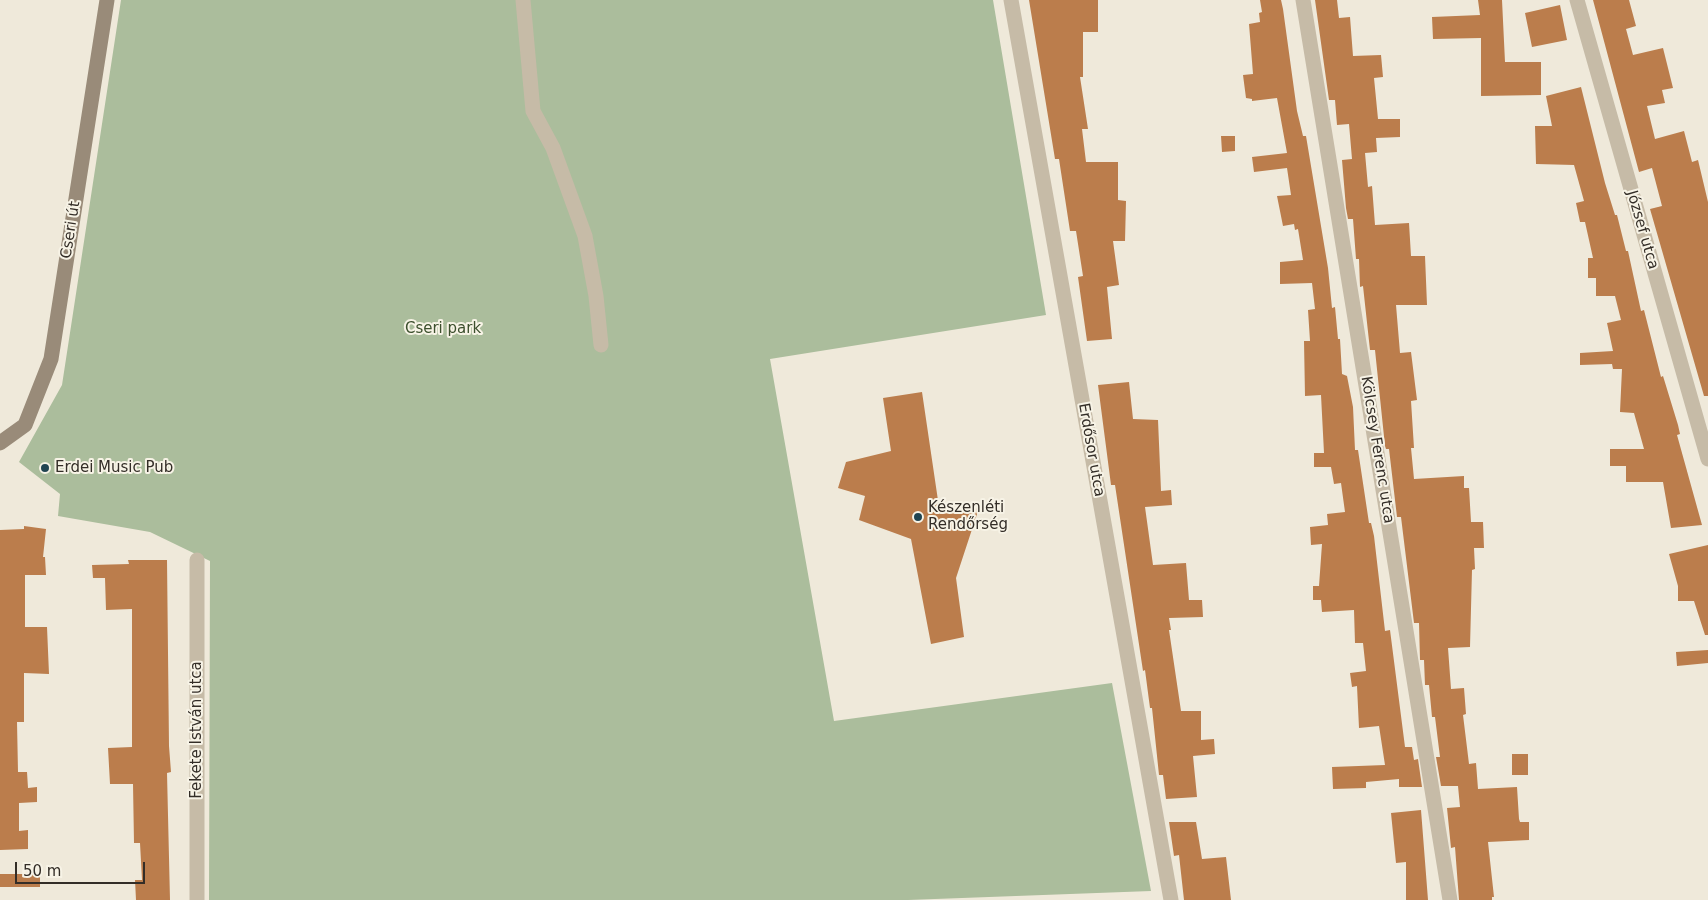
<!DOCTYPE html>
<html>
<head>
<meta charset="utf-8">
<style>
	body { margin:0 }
	#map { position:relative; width:1708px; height:900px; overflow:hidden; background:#efe9da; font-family:"DejaVu Sans",sans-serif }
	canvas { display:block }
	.scale { position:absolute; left:15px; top:862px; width:130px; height:22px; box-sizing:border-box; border:2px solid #332d27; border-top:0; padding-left:6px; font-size:15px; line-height:18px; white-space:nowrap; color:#332d27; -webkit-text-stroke:4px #f7f3e6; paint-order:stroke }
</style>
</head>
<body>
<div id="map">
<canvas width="1708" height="900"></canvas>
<div class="scale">50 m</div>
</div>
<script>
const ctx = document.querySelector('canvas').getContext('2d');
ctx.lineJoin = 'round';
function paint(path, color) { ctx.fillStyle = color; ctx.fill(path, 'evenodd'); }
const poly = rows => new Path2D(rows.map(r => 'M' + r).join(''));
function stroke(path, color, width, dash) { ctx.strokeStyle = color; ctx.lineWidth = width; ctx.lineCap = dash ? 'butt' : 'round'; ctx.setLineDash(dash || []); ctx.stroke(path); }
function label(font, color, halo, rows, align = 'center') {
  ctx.font = font + ' "DejaVu Sans",sans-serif'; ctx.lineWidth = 4; ctx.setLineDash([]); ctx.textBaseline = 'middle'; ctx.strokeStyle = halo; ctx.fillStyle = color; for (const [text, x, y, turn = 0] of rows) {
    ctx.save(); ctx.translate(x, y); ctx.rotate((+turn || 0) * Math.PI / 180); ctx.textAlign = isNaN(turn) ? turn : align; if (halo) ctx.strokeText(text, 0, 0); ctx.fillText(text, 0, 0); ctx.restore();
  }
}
paint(poly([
	[121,0,993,0,1046,315,770,359,834,721,1112,683,1151,891,908,900,209,900,210,561,150,532,58,516,60,494,19,462,62,385]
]), '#abbd9c');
paint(poly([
	[1029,0,1098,0,1098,32,1083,32,1083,77,1080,77,1088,129,1082,129,1086,162,1118,162,1118,200,1126,201,1125,241,1113,241,1119,285,1107,287,1112,339,1087,341,1078,277,1083,276,1076,231,1070,231,1059,159,1055,159],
	[1260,0,1281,0,1283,9,1297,111,1303,136,1306,136,1328,268,1332,308,1335,307,1338,339,1340,339,1342,374,1347,376,1353,407,1355,450,1358,450,1369,523,1371,523,1374,536,1385,631,1390,630,1405,747,1412,747,1414,760,1418,759,1422,787,1399,787,1399,779,1366,782,1366,788,1333,789,1332,767,1385,765,1379,726,1359,728,1357,686,1352,687,1350,673,1366,671,1363,643,1355,643,1354,610,1322,612,1321,600,1313,600,1313,586,1319,586,1322,544,1311,545,1310,527,1328,525,1327,514,1345,512,1341,483,1334,484,1331,467,1314,467,1314,453,1324,453,1321,395,1305,396,1304,341,1310,341,1308,310,1315,309,1312,283,1280,284,1280,262,1303,260,1298,229,1295,230,1294,224,1283,226,1277,196,1291,195,1287,168,1254,172,1252,157,1287,153,1277,98,1252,101,1252,99,1246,98,1243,75,1253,74,1249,24,1260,22,1259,13,1262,12],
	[1315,0,1337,0,1339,18,1350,17,1353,56,1381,55,1383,77,1374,78,1378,119,1400,119,1400,137,1376,138,1377,152,1365,153,1368,187,1372,186,1375,225,1409,223,1411,256,1425,256,1427,305,1396,305,1400,353,1411,352,1417,400,1411,401,1414,448,1411,448,1414,479,1464,476,1464,488,1469,488,1471,522,1483,522,1484,548,1474,548,1475,569,1472,570,1470,647,1448,648,1451,689,1464,688,1466,714,1463,715,1469,764,1476,763,1478,789,1517,787,1519,819,1520,822,1529,822,1529,840,1488,842,1494,897,1492,897,1492,900,1459,900,1455,847,1451,848,1447,808,1460,807,1458,786,1441,786,1436,757,1440,757,1435,717,1432,717,1429,685,1425,685,1424,660,1420,660,1419,623,1414,623,1401,517,1397,517,1389,449,1386,449,1385,446,1375,350,1370,350,1363,286,1360,287,1359,259,1356,259,1353,219,1348,219,1346,208,1342,160,1352,159,1349,124,1337,125,1335,100,1329,100],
	[1478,0,1502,0,1505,62,1541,62,1541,95,1481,96,1481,38,1433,39,1432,17,1480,15],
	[1593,0,1629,0,1636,26,1626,29,1633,55,1663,48,1673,88,1662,90,1665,103,1647,106,1655,139,1684,131,1692,162,1698,160,1708,202,1708,396,1704,396,1650,209,1662,206,1652,168,1639,172],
	[1560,5,1567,40,1532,47,1525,13],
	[1581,87,1605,183,1615,215,1617,215,1626,251,1628,251,1641,311,1644,310,1661,377,1663,376,1678,425,1680,434,1677,435,1702,525,1671,528,1663,482,1626,482,1626,466,1610,466,1610,449,1644,449,1634,413,1620,412,1622,369,1613,369,1612,364,1580,365,1580,353,1613,351,1607,323,1621,320,1615,296,1596,296,1596,278,1588,278,1588,258,1593,258,1585,222,1580,222,1576,203,1584,201,1574,165,1536,164,1535,126,1552,126,1546,96],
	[1221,136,1235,136,1235,151,1222,152],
	[1129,382,1133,419,1158,420,1161,491,1171,490,1172,505,1145,507,1153,565,1186,563,1189,600,1202,600,1203,617,1169,618,1171,630,1169,630,1181,711,1201,711,1201,740,1214,739,1215,754,1193,756,1197,797,1166,799,1163,775,1159,775,1152,708,1150,708,1145,670,1143,671,1115,485,1111,485,1098,385],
	[922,392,940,514,979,508,956,578,964,637,931,644,911,539,859,520,865,496,838,488,846,462,891,451,883,398],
	[24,526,46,529,43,557,45,557,46,575,25,575,25,627,47,627,49,674,24,673,24,722,17,722,18,772,27,772,28,788,37,787,37,802,19,803,19,831,28,830,28,849,0,850,0,530,24,529],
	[1708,545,1708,635,1705,635,1694,601,1678,601,1678,586,1669,554],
	[128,560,167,560,169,746,171,772,167,773,170,900,136,900,135,880,142,880,140,843,134,843,133,784,110,784,108,748,132,747,132,609,106,610,105,578,93,578,92,565,129,564],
	[1708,650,1708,663,1677,666,1676,652],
	[1512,754,1528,754,1528,775,1512,775],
	[1421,810,1428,900,1406,900,1406,862,1396,863,1391,813],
	[1169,822,1196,822,1202,859,1226,857,1231,900,1184,900,1179,855,1174,856],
	[0,874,40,874,40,887,0,887]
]), '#bb7d4c');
stroke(poly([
	[523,0,533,111,553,148,585,236,596,296,601,345],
	[1011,0,1171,900],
	[1303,0,1450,900],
	[1577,0,1708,459],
	[197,560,197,900]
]), '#c6bba7', 15);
stroke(poly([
	[0,443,25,425,51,359,107,0]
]), '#998b79', 15);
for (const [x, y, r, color] of [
	[45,468,5,"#204451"],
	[918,517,5,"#204451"]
]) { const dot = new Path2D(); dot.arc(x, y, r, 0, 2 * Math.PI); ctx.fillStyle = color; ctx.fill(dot); stroke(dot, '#f7f3e6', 2); }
label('15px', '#332d27', '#f7f3e6', [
	["Cseri út",71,230,-81],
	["József utca",1642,230,74],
	["Erdősor utca",1091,450,80],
	["Kölcsey Ferenc utca",1377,450,81],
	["Fekete István utca",197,730,-90]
]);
label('15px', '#3c4f2d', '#f7f3e6', [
	["Cseri park",443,329]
]);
label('15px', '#332d27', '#f7f3e6', [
	["Erdei Music Pub",55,468],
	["Készenléti",928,508],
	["Rendőrség",928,525]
], 'left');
</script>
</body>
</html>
